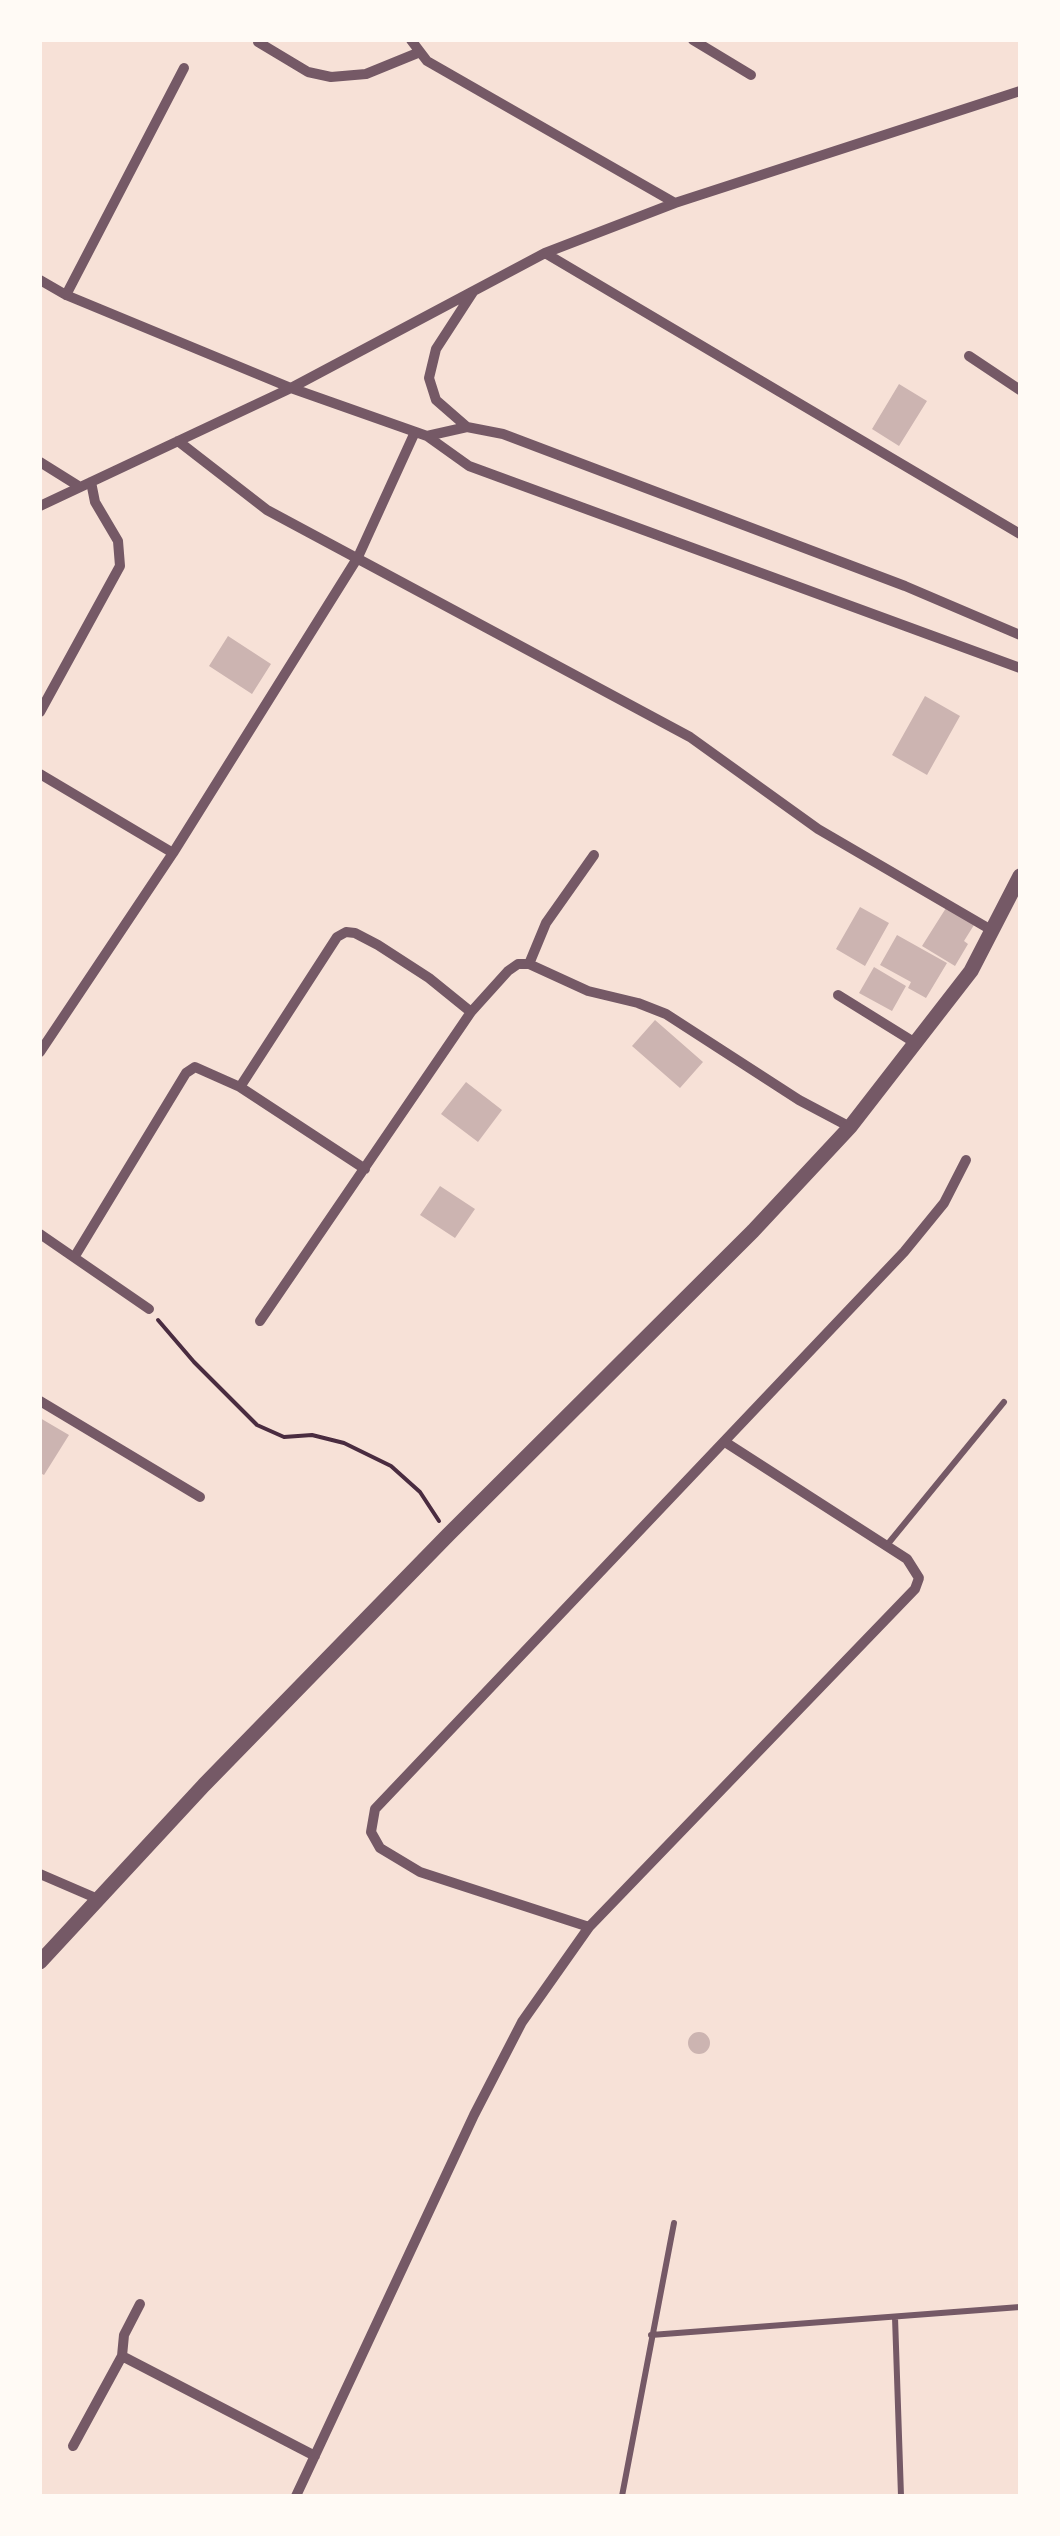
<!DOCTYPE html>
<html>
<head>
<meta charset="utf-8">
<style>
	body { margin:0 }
	#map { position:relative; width:1060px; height:2536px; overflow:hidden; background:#f7e1d7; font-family:Rubik,sans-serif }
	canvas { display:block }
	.frame { position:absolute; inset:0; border:42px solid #fffaf5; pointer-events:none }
</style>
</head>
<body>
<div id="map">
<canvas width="1060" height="2536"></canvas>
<div class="frame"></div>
</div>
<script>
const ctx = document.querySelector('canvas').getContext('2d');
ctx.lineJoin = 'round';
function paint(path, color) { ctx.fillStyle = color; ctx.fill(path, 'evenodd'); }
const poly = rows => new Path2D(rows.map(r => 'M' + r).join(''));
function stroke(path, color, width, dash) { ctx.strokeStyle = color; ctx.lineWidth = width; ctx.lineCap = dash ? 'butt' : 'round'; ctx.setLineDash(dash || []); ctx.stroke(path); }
paint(poly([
	[899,384,927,401,899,446,872,429],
	[228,636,271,664,252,694,209,666],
	[925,696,960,716,927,775,892,755],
	[860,907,889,923,865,966,836,949],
	[946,908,974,925,964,941,968,944,955,966,922,946],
	[897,935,947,963,926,998,908,988,911,982,880,965],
	[874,967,906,986,892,1011,859,993],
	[655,1020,703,1062,680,1088,632,1046],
	[466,1082,502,1110,478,1142,441,1114],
	[440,1186,475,1209,455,1238,420,1215],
	[40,1418,69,1435,44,1475,40,1473],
	'688 2043a11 11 0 1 1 22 0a11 11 0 1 1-22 0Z'
]), '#ccb4b1');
stroke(poly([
	[158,1320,194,1362,257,1425,284,1437,312,1435,344,1443,391,1466,420,1492,439,1521]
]), '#4a2c40', 4);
stroke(poly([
	[887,1545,1004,1402],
	[895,2317,901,2496],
	[651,2335,1020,2307],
	[622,2496,674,2223]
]), '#755966', 6);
stroke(poly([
	[411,40,427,61,675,203],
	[693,40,751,75],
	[258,42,308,72,331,77,366,74,420,52],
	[545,253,1020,534],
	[40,280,66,295,291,388,427,436,469,466,1020,668],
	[66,295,184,68],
	[969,356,1020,390],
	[467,427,436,400,429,378,436,349,473,292],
	[427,436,467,427,503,434,905,586,1020,635],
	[178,441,267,510,690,737,818,829,993,931],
	[40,462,80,487],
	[40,506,291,388,545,253,675,203,1020,91],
	[40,712,120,566,118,541,95,502,91,482],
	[40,774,173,853],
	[529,964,546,923,594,855],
	[838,995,917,1044],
	[40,1052,173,853,358,557,415,432],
	[240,1087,337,937,346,932,355,933,378,945,429,978,471,1012],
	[40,1234,149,1309],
	[75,1256,186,1073,195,1067,240,1087,365,1169],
	[260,1321,471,1012,508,971,518,964,529,964,588,991,638,1003,666,1014,799,1100,850,1127],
	[40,1401,200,1497],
	[40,1874,98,1899],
	[589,1927,420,1872,380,1848,371,1832,375,1809,904,1252,944,1203,966,1160],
	[122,2356,315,2456],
	[73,2446,122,2356,124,2335,140,2304],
	[296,2496,474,2115,522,2022,589,1927,915,1589,919,1578,907,1559,725,1442]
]), '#755966', 10);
stroke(poly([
	[40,1962,204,1785,448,1535,753,1231,850,1127,971,971,1020,876]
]), '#755966', 15);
</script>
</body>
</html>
